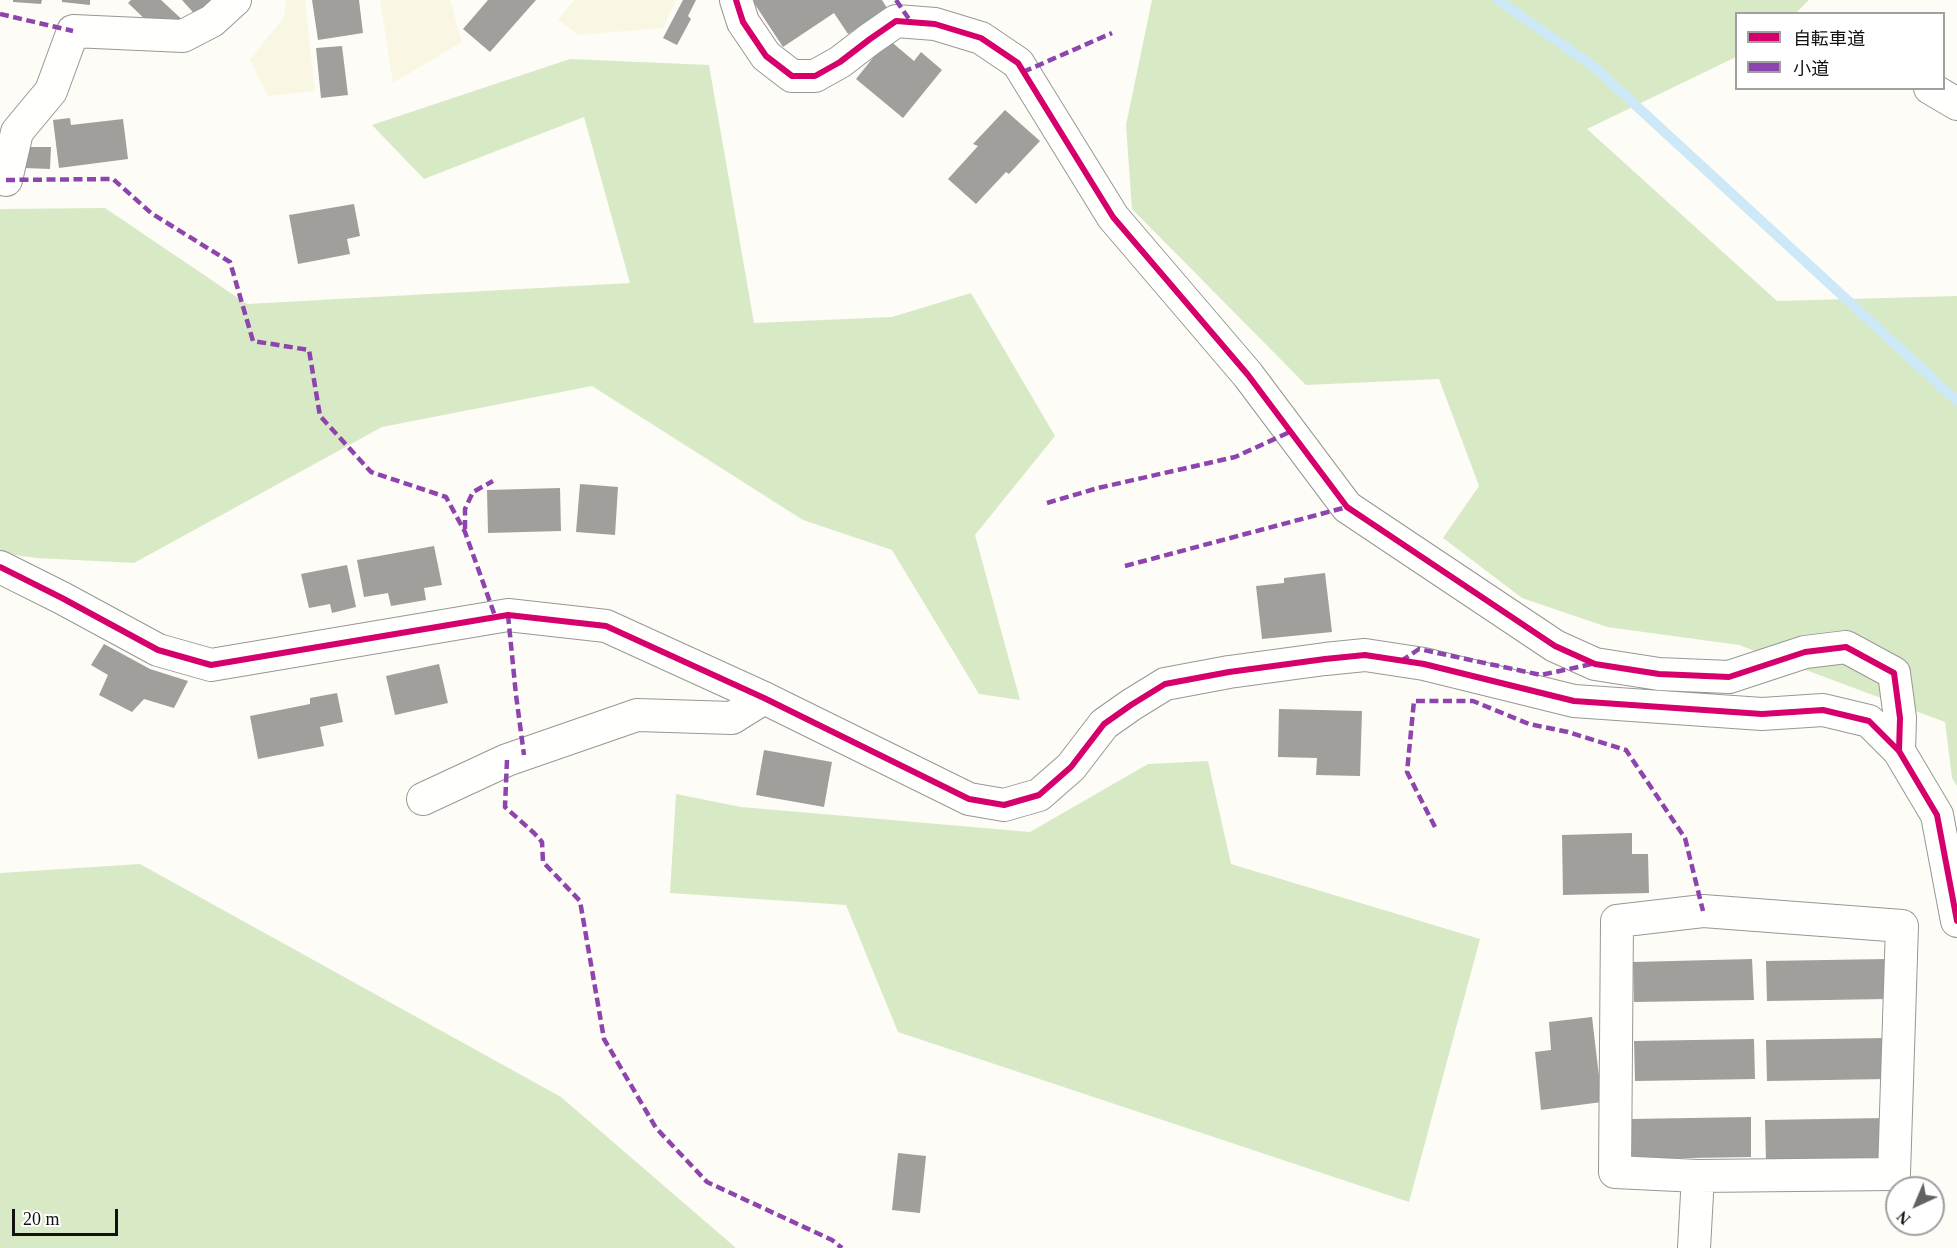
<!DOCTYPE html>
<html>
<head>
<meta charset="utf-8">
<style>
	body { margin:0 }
	#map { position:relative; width:1957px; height:1248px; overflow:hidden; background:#fdfcf7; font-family:"Times New Roman","Noto Sans JP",serif }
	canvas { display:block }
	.legend { position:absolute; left:1735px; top:12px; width:210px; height:78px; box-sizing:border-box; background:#fff; border:2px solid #a0a0a0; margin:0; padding:8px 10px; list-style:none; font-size:18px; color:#111 }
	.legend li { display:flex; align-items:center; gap:12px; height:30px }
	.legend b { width:30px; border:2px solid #a0a0a0 }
	.north { position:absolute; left:1885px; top:1176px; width:60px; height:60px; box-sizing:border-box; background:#fff; border:2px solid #a0a0a0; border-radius:50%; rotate:224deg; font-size:16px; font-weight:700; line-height:24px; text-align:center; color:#111 }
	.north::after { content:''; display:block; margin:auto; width:21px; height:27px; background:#646362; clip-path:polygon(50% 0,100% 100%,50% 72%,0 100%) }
	.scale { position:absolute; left:12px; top:1209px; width:106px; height:27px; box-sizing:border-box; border:3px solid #111; border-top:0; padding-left:8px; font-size:18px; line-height:21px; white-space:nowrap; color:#111; -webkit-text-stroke:4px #fff; paint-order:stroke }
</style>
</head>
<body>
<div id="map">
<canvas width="1957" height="1248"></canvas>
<ul class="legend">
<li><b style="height:8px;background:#d6006c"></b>自転車道</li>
<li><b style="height:8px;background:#8e44ad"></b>小道</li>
</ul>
<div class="north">N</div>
<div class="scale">20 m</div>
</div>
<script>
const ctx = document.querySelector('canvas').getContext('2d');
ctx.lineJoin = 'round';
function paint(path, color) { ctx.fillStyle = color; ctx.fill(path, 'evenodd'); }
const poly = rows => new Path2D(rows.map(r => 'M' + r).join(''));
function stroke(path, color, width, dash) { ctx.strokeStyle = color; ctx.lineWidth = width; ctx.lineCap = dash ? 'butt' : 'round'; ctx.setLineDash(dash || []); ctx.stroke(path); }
paint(poly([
	[286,0,305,0,315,91,268,96,250,60,284,17],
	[380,0,450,0,462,42,393,83],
	[574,0,676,0,663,28,579,35,558,20]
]), '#f9f7e4');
paint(poly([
	[1152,0,1809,0,1796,13,1736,14,1736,57,1587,129,1777,301,1957,296,1957,786,1952,778,1945,722,1739,645,1607,627,1522,598,1443,538,1479,486,1439,379,1306,385,1132,209,1126,125],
	[570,59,709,65,754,323,892,317,971,293,1055,436,975,535,1020,700,979,694,892,550,803,520,592,386,382,427,134,563,37,558,0,553,0,209,105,208,247,304,630,283,584,117,424,179,372,125],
	[1208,761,1231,864,1480,939,1409,1202,898,1032,846,905,670,893,676,794,741,807,1030,832,1148,764],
	[140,864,561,1097,736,1248,0,1248,0,873]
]), '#d8eac5');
stroke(poly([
	[1498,0,1593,66,1957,401]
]), '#cde8f7', 10);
paint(poly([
	[13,0,42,0,41,4,13,2],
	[62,0,90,0,90,5,62,2],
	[131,0,161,0,187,24,170,43,128,3],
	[182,0,222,0,200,20],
	[312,0,359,0,363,33,318,40],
	[488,0,536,0,490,52,463,29],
	[683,0,696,0,688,16,691,19,677,45,663,38],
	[752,0,882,0,887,8,848,34,834,13,783,47],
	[888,39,914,61,921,52,942,70,903,118,856,79],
	[342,46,348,95,321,98,316,48],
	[1005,110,1040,141,1009,174,1006,172,976,204,948,179,978,146,973,144],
	[70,118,71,125,123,119,128,159,59,168,53,120],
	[25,147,51,147,50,169,24,168],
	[354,204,360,236,347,239,350,254,298,264,289,215],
	[580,484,618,487,615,535,576,532],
	[560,488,561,531,488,533,487,490],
	[434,546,442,585,424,588,426,600,391,606,388,593,364,597,357,560],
	[347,565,356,607,332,613,330,604,309,608,301,574],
	[1325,573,1332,632,1262,639,1256,586,1284,583,1284,578],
	[104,644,150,669,188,681,174,708,144,699,132,712,99,695,108,675,91,665],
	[439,664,448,703,395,715,386,676],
	[337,693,343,722,320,727,324,746,258,759,250,716,310,704,310,698],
	[1279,709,1362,711,1360,776,1316,775,1317,758,1278,757],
	[764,750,832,762,824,807,756,795],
	[1632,833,1632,854,1648,854,1649,893,1563,895,1562,835],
	[1752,959,1754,1000,1634,1002,1633,962],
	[1886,959,1886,999,1767,1001,1766,961],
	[1592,1017,1602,1102,1541,1110,1535,1052,1551,1050,1549,1022],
	[1886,1038,1887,1079,1767,1081,1766,1040],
	[1754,1039,1755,1079,1635,1081,1634,1041],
	[1751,1117,1751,1157,1632,1159,1631,1119],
	[1885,1118,1886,1159,1766,1161,1765,1120],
	[898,1153,926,1156,920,1213,892,1210]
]), '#a19f9c');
const street = poly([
	[736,0,743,22,766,56,792,76,815,76,840,62,870,39,896,21,935,24,981,38,1018,63,1113,217,1248,375,1347,507,1555,646,1595,664,1659,674,1729,677,1805,652,1846,647,1894,673,1900,718,1899,751],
	[1930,88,1957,104],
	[6,180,17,132,51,91,73,31,183,36,212,21,235,0],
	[0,567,62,598,158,650,211,665,508,615,606,626,764,698,969,799,1004,805,1039,795,1071,767,1104,724,1131,705,1165,684,1229,672,1325,659,1365,655,1424,664,1574,701,1762,714,1823,710,1869,721,1899,751,1937,815,1957,921],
	[423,799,507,760,637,715,732,718,764,698],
	[1703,911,1902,926,1894,1174,1698,1176,1615,1172,1617,921,1703,911],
	[1694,1248,1698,1176]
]);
stroke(street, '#979795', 34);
stroke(street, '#fffffe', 32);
stroke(poly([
	[896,0,911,22],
	[0,14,73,31],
	[1023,72,1112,33],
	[6,180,113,179,151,213,230,262,253,341,309,350,320,416,371,472,446,497,465,532,495,616],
	[1047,503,1098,488,1235,457,1292,431],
	[465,529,465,509,473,492,493,481],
	[1125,566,1347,507],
	[508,615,516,695,524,755],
	[1401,661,1419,649,1541,675,1592,664],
	[507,760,505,807,534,833,542,842,543,862,580,901,604,1039,656,1128,707,1182,832,1240,842,1248],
	[1435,827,1407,772,1414,701,1473,701,1529,724,1568,732,1626,750,1685,838,1703,911]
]), '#8e44ad', 4.5, [9, 4.5]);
stroke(poly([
	[736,0,743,22,766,56,792,76,815,76,840,62,870,39,896,21,935,24,981,38,1018,63,1113,217,1248,375,1347,507,1555,646,1595,664,1659,674,1729,677,1805,652,1846,647,1894,673,1900,718,1899,751],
	[0,567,62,598,158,650,211,665,508,615,606,626,764,698,969,799,1004,805,1039,795,1071,767,1104,724,1131,705,1165,684,1229,672,1325,659,1365,655,1424,664,1574,701,1762,714,1823,710,1869,721,1899,751,1937,815,1957,921]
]), '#d6006c', 6);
</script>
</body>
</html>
